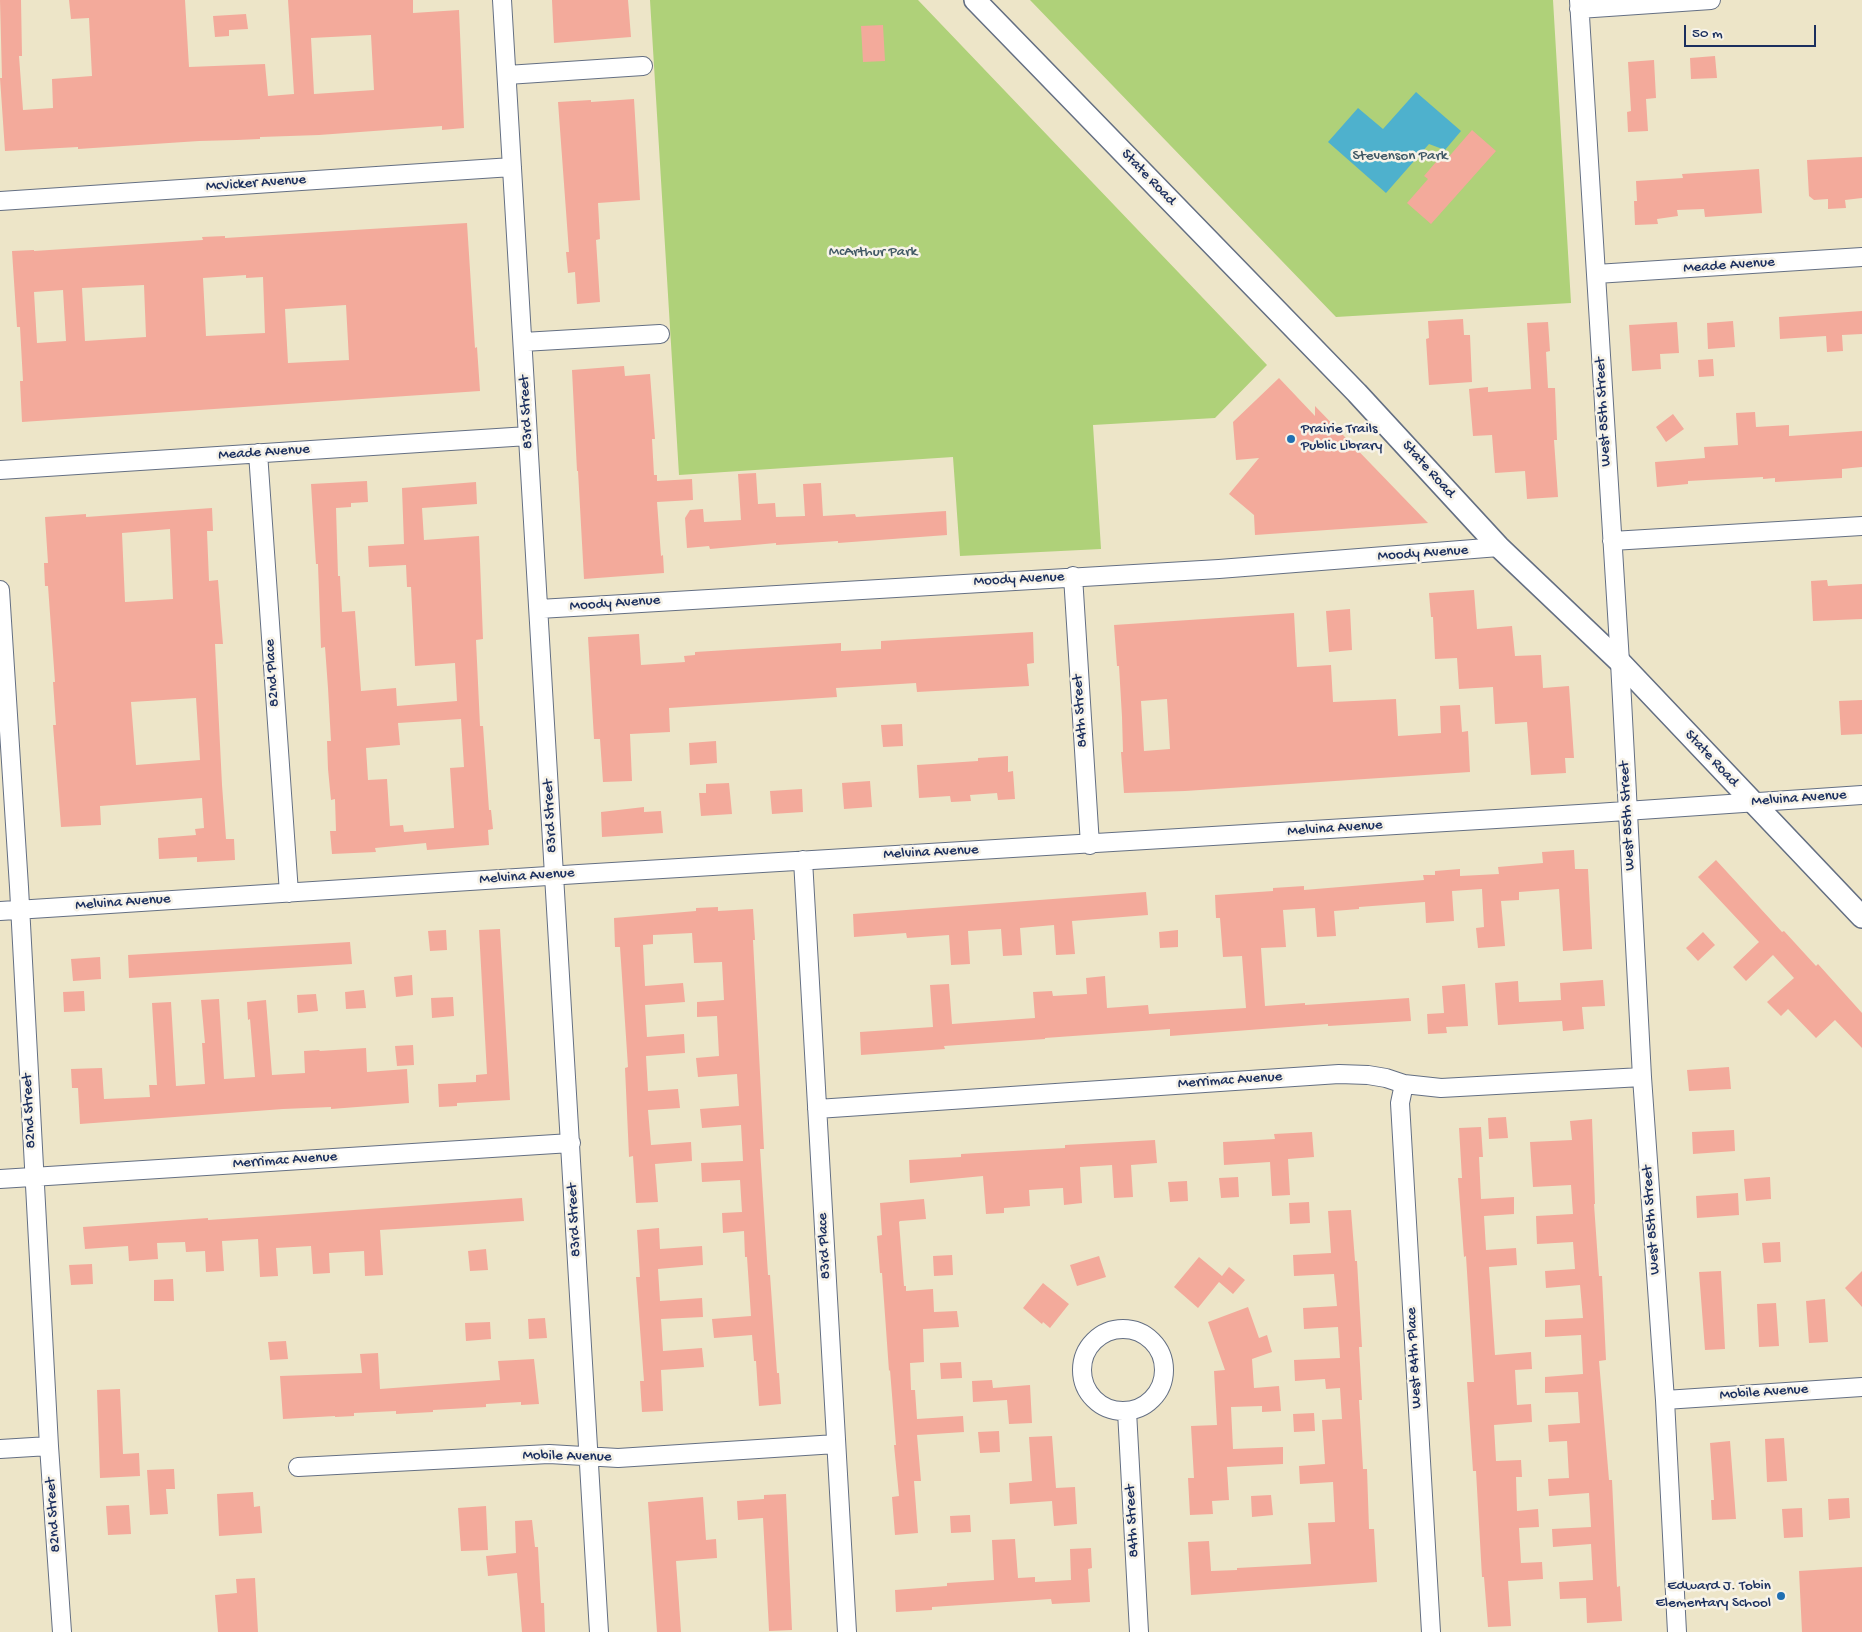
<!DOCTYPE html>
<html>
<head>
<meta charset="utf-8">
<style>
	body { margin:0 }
	#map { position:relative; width:1862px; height:1632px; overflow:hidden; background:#ede5c8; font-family:"Gochi Hand",sans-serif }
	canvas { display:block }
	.scale { position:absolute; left:1684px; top:25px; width:132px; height:22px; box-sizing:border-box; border:2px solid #1b2f5e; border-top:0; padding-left:6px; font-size:15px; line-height:18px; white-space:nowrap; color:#1b2f5e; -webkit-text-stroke:4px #f7f3e8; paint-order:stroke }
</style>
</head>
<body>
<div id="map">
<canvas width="1862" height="1632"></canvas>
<div class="scale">50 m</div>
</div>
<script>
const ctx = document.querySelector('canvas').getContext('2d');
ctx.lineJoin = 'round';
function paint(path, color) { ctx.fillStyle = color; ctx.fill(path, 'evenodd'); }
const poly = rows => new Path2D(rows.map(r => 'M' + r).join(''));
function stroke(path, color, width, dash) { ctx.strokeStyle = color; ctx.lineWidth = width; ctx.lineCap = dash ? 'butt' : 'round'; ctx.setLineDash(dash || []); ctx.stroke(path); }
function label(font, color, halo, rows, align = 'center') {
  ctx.font = font + ' "Gochi Hand",sans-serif'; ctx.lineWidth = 5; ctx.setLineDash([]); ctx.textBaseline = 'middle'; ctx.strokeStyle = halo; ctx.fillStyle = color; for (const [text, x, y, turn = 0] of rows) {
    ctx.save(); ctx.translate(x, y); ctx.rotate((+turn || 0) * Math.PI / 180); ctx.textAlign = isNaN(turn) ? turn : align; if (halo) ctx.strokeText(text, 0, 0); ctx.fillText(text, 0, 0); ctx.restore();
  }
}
paint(poly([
	[650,0,918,0,1267,365,1215,418,1093,425,1101,549,960,556,953,457,679,475],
	[1030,0,1553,0,1571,303,1336,317]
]), '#afd179');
paint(poly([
	[1416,92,1461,131,1445,150,1429,144,1386,193,1328,142,1358,108,1383,129]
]), '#4eb1cd');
paint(poly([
	[0,0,21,0,22,56,19,56,23,110,53,108,52,79,92,76,89,18,71,19,69,0,185,0,189,67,265,64,268,96,294,94,288,0,413,0,413,13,459,10,464,128,442,130,442,126,319,135,260,137,260,139,237,140,199,141,78,149,78,147,5,151,0,78,2,78],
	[371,35,374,90,314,94,311,38],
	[552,0,628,0,631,37,554,43],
	[246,14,248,29,229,30,229,36,215,37,213,16],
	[883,25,885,61,863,62,861,26],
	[1715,56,1717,78,1691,79,1690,58],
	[1654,60,1656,98,1646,99,1648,131,1628,132,1627,112,1631,111,1628,62],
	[634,99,640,200,598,203,600,239,596,240,600,302,577,304,575,272,568,273,566,252,569,252,558,102,591,100,591,102],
	[1472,130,1496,151,1431,224,1407,203,1428,179,1424,176,1441,156,1446,160],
	[1862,157,1862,198,1845,200,1846,208,1828,209,1828,199,1814,200,1809,196,1807,160],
	[1759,169,1762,213,1705,217,1704,209,1677,210,1678,216,1657,219,1658,224,1635,225,1634,201,1637,201,1636,181,1683,178,1682,174],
	[467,223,475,348,477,347,480,391,22,422,20,381,23,381,20,327,17,327,12,251,34,250,34,251,203,240,202,237,225,236,225,238],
	[246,275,246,278,263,277,265,333,206,336,203,278],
	[144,285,146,337,85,341,82,288],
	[63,290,66,341,37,343,34,292],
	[346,305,349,360,288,363,285,309],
	[1862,311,1862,334,1842,335,1843,351,1827,352,1826,336,1780,339,1779,317],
	[1463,319,1464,335,1470,335,1472,382,1429,385,1426,339,1429,338,1428,321],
	[1733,321,1735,347,1708,349,1707,323],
	[1548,322,1550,351,1546,352,1548,388,1555,388,1557,440,1554,440,1558,497,1527,499,1525,471,1495,473,1492,435,1473,436,1469,389,1488,387,1488,392,1531,389,1527,323],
	[1677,322,1679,353,1660,354,1661,369,1632,371,1629,325],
	[1713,359,1714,376,1699,377,1698,360],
	[624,366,625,376,650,374,655,439,652,439,654,475,657,475,657,481,692,479,693,500,657,502,661,556,663,555,664,573,584,579,578,471,577,471,572,370],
	[1279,378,1315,416,1315,406,1428,523,1255,535,1254,515,1229,494,1259,458,1236,460,1233,422],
	[1755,412,1756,427,1789,425,1789,436,1862,431,1862,467,1842,469,1842,478,1775,482,1775,478,1763,479,1763,477,1688,481,1688,484,1657,487,1655,462,1705,458,1704,447,1738,445,1736,413],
	[1673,414,1684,429,1666,442,1656,427],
	[756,473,758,504,775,503,776,517,805,516,803,484,821,483,823,516,855,514,856,517,946,511,947,535,838,543,838,541,776,545,776,543,710,549,709,546,687,548,685,518,690,510,703,509,704,522,741,520,738,474],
	[367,481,368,502,351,503,351,507,336,508,338,576,340,576,342,612,355,611,361,691,396,688,397,706,457,701,455,663,415,666,411,587,407,587,406,565,369,567,368,546,404,544,402,488,476,482,477,504,422,508,424,540,479,536,483,639,476,640,480,726,483,726,489,810,491,810,493,829,488,830,489,845,427,850,426,843,375,848,376,852,332,854,330,831,336,831,335,799,331,800,328,769,327,741,331,741,328,688,325,647,321,648,318,564,316,564,311,484],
	[461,719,464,767,450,768,454,828,404,832,403,825,390,826,387,779,368,780,366,748,400,745,398,723],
	[212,508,213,531,207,531,209,581,218,580,221,620,223,644,215,644,222,785,226,839,234,839,235,860,197,862,197,857,159,859,158,838,196,835,195,829,204,828,202,798,100,806,101,825,61,827,53,725,56,725,53,682,55,682,48,586,45,586,44,563,48,563,45,517,86,514,86,517],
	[170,529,173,599,125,602,122,533],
	[196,698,200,760,136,765,131,702],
	[1827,580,1828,586,1862,584,1862,619,1813,621,1811,581],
	[1474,590,1477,629,1512,626,1515,656,1541,655,1543,688,1569,686,1574,758,1565,758,1566,773,1531,775,1527,722,1495,724,1493,687,1459,689,1457,658,1435,659,1433,617,1431,617,1429,593],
	[1350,609,1352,650,1329,652,1326,611],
	[1294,613,1297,667,1331,665,1333,702,1396,699,1398,736,1441,733,1440,706,1460,705,1462,732,1468,731,1470,772,1185,791,1124,793,1121,752,1123,752,1122,717,1119,666,1117,666,1114,625],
	[1167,699,1170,749,1144,751,1141,701],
	[1033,632,1034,663,1027,664,1029,686,917,692,916,683,836,688,837,697,669,708,670,732,630,734,632,781,603,782,600,739,594,739,588,637,639,634,641,665,685,662,684,656,695,655,695,652,841,643,841,651,881,649,881,641],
	[1862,700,1862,734,1841,735,1839,701],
	[902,724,903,746,883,747,881,725],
	[716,741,717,763,690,765,689,743],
	[1008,756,1008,772,1013,771,1015,799,998,800,997,793,970,795,971,801,951,802,950,796,919,798,917,765,978,761,978,758],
	[870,781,872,807,844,809,842,783],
	[729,783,732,814,701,816,699,793,706,793,706,784],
	[802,789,803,812,772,814,770,791],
	[644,807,644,812,661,811,663,833,602,837,601,812],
	[1574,850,1575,869,1588,869,1592,949,1563,951,1559,889,1519,892,1519,900,1501,901,1505,946,1478,948,1476,928,1484,927,1482,889,1452,891,1454,921,1426,923,1425,902,1359,907,1359,909,1334,911,1336,936,1317,937,1315,908,1283,910,1286,947,1261,948,1265,1006,1305,1003,1305,1005,1409,998,1411,1021,1328,1026,1328,1024,1170,1036,1170,1029,1045,1038,1045,1039,944,1046,945,1049,861,1055,860,1032,933,1027,930,985,949,984,952,1024,1035,1018,1033,992,1052,991,1053,996,1087,994,1086,978,1105,976,1107,1008,1148,1005,1149,1014,1246,1008,1242,956,1223,957,1220,918,1216,918,1215,895,1273,891,1273,888,1304,886,1304,890,1424,880,1423,875,1435,875,1435,871,1460,869,1460,876,1499,874,1498,867,1543,863,1542,852],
	[1716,860,1782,932,1784,931,1816,966,1818,964,1862,1013,1862,1048,1835,1020,1816,1038,1788,1009,1781,1016,1767,1002,1794,978,1773,955,1746,981,1733,967,1759,942,1698,877],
	[1146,892,1148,915,1072,921,1075,954,1056,955,1054,925,1020,928,1022,955,1003,956,1001,929,968,931,970,964,951,965,949,935,907,938,906,933,854,937,853,914],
	[718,907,718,911,753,909,755,940,753,940,764,1149,760,1149,768,1275,770,1275,777,1373,779,1373,781,1404,759,1406,756,1361,754,1361,752,1335,714,1338,712,1319,751,1316,747,1257,745,1257,744,1231,723,1233,722,1213,742,1212,740,1180,702,1182,701,1163,743,1161,741,1125,702,1128,700,1109,739,1106,737,1074,698,1077,696,1058,719,1056,717,1016,697,1017,697,1002,724,1000,722,962,694,963,692,933,653,935,653,944,643,945,645,986,683,983,685,1002,645,1005,647,1037,684,1034,685,1053,646,1056,648,1091,678,1089,680,1108,648,1110,651,1145,691,1142,692,1161,655,1164,658,1202,636,1203,633,1156,629,1157,625,1068,628,1067,620,947,615,947,614,918,696,911,696,908],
	[500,929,510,1100,457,1103,457,1106,439,1107,438,1084,476,1082,476,1075,487,1074,479,930],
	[446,930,447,950,430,951,428,931],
	[1178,930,1178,947,1160,948,1159,932],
	[1703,932,1715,945,1698,961,1686,948],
	[350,942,352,964,129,978,128,955],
	[100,957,101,979,73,981,71,959],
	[412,975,413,995,396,997,394,977],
	[1603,980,1605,1006,1582,1007,1584,1029,1563,1031,1562,1021,1498,1025,1495,983,1518,981,1519,1002,1561,1000,1560,983],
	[1465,984,1468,1026,1446,1027,1447,1033,1428,1034,1427,1014,1444,1013,1442,986],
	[364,990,366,1008,346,1009,345,992],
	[84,991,85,1011,64,1012,63,992],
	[316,994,318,1011,298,1013,297,995],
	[453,997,454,1016,432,1018,431,998],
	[219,999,224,1079,255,1077,250,1019,248,1020,247,1002,266,1000,272,1075,305,1073,304,1051,319,1050,320,1051,366,1048,367,1072,407,1069,409,1103,331,1109,331,1107,283,1109,80,1124,78,1088,72,1088,71,1069,102,1068,104,1099,150,1097,149,1085,157,1085,152,1003,171,1002,176,1086,205,1084,202,1043,205,1043,201,1000],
	[413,1045,414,1065,397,1066,395,1046],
	[1729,1067,1731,1089,1689,1091,1687,1070],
	[1506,1117,1508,1138,1489,1139,1488,1118],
	[1592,1119,1595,1204,1594,1204,1599,1276,1602,1276,1606,1360,1599,1361,1609,1480,1612,1480,1617,1587,1620,1586,1622,1621,1587,1623,1586,1598,1560,1599,1559,1582,1593,1580,1591,1544,1553,1547,1552,1529,1591,1527,1589,1493,1549,1496,1548,1479,1569,1478,1567,1441,1549,1442,1548,1425,1580,1423,1578,1392,1545,1393,1545,1377,1583,1374,1581,1335,1545,1337,1545,1320,1583,1318,1580,1285,1546,1288,1545,1271,1575,1269,1573,1242,1537,1244,1536,1216,1573,1214,1571,1185,1533,1187,1530,1142,1572,1140,1570,1121],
	[1481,1127,1483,1157,1479,1157,1481,1199,1514,1197,1514,1214,1484,1216,1486,1250,1516,1248,1517,1265,1489,1267,1495,1355,1531,1352,1532,1369,1515,1370,1517,1405,1531,1404,1532,1422,1494,1425,1496,1461,1521,1460,1522,1477,1516,1477,1517,1511,1538,1509,1539,1527,1519,1528,1521,1563,1542,1562,1543,1579,1508,1581,1511,1626,1488,1627,1484,1577,1482,1577,1476,1471,1473,1471,1469,1413,1467,1382,1474,1382,1466,1256,1464,1257,1458,1178,1462,1178,1459,1128],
	[1734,1130,1735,1151,1693,1154,1692,1132],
	[1312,1132,1314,1157,1288,1159,1290,1195,1272,1196,1270,1162,1224,1165,1223,1142,1275,1139,1274,1134],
	[1155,1140,1157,1163,1131,1165,1133,1197,1114,1198,1112,1165,1080,1167,1082,1203,1064,1205,1063,1188,1029,1190,1030,1206,1004,1208,1004,1213,986,1214,983,1176,910,1183,909,1160,961,1157,961,1154,1065,1148,1065,1145],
	[1238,1177,1239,1197,1221,1198,1219,1178],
	[1770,1177,1771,1199,1746,1201,1744,1179],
	[1187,1181,1188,1201,1170,1202,1168,1182],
	[1738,1193,1739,1215,1697,1218,1696,1196],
	[522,1198,524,1221,380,1230,383,1275,365,1276,364,1251,329,1253,330,1273,313,1274,311,1246,276,1248,278,1276,260,1277,258,1239,222,1241,224,1271,206,1272,205,1251,186,1252,185,1242,157,1243,158,1259,129,1261,128,1246,85,1249,83,1227,208,1218,208,1220,284,1215],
	[924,1199,926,1219,900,1221,899,1222,904,1286,906,1286,906,1291,933,1289,934,1312,957,1311,959,1327,923,1329,924,1362,910,1363,911,1390,915,1390,917,1419,963,1416,964,1432,917,1435,921,1481,914,1481,918,1533,895,1535,892,1497,899,1496,894,1445,896,1445,890,1370,889,1371,882,1273,880,1273,877,1236,882,1235,880,1203],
	[1309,1202,1310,1223,1290,1224,1289,1203],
	[1351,1210,1355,1261,1357,1261,1362,1347,1359,1347,1362,1400,1359,1400,1363,1469,1367,1469,1369,1529,1374,1529,1377,1582,1191,1595,1188,1542,1209,1541,1211,1571,1237,1570,1237,1568,1311,1564,1308,1523,1335,1522,1333,1482,1300,1484,1299,1466,1325,1464,1322,1420,1342,1419,1340,1388,1326,1389,1325,1379,1295,1381,1294,1360,1340,1358,1338,1327,1304,1329,1303,1308,1337,1306,1334,1274,1294,1276,1293,1255,1331,1253,1328,1211],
	[659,1228,660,1249,702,1246,703,1265,658,1269,660,1301,702,1298,703,1317,661,1319,663,1351,702,1348,704,1367,661,1370,663,1411,642,1412,640,1381,644,1381,636,1277,640,1277,637,1230],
	[1780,1242,1781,1262,1764,1263,1762,1243],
	[486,1249,488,1270,470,1271,468,1251],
	[952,1255,953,1275,934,1276,933,1256],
	[1099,1256,1106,1277,1077,1286,1070,1265],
	[1199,1257,1222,1276,1229,1267,1245,1280,1233,1294,1219,1282,1198,1308,1174,1287],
	[92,1264,93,1284,71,1285,69,1265],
	[1721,1271,1725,1349,1705,1350,1699,1272],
	[1862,1271,1862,1307,1845,1288],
	[173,1279,174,1301,154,1301,154,1280],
	[1043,1283,1069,1304,1050,1328,1043,1322,1042,1324,1023,1308],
	[1825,1299,1828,1342,1809,1343,1806,1301],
	[1776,1303,1779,1346,1759,1347,1757,1304],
	[1248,1307,1259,1338,1267,1335,1272,1352,1252,1359,1254,1388,1279,1386,1281,1411,1262,1412,1262,1406,1231,1407,1233,1449,1283,1447,1283,1464,1227,1467,1229,1500,1212,1501,1213,1514,1190,1515,1188,1478,1194,1478,1191,1426,1217,1425,1214,1371,1225,1370,1208,1322],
	[545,1318,547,1338,529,1339,528,1319],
	[490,1322,491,1339,466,1341,465,1323],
	[286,1341,288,1359,270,1360,268,1342],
	[378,1353,380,1389,500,1380,498,1361,534,1359,539,1404,521,1405,521,1402,486,1404,486,1407,433,1410,433,1412,396,1414,396,1411,354,1413,354,1416,335,1417,335,1416,283,1419,280,1376,362,1373,360,1354],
	[961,1362,962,1378,941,1379,940,1363],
	[992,1380,993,1388,1030,1385,1032,1423,1009,1424,1007,1400,973,1402,972,1381],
	[120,1389,123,1454,139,1453,140,1476,100,1478,97,1390],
	[1314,1413,1315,1431,1294,1432,1293,1414],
	[999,1431,1000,1452,980,1453,978,1432],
	[1052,1436,1056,1488,1075,1487,1077,1524,1054,1526,1052,1501,1010,1504,1009,1483,1032,1481,1029,1437],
	[1784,1438,1787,1481,1767,1482,1765,1439],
	[1730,1441,1736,1519,1712,1520,1711,1500,1714,1500,1710,1443],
	[174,1469,175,1489,166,1489,168,1514,150,1515,147,1470],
	[253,1492,254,1507,260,1506,262,1533,219,1536,217,1494],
	[786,1494,792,1630,769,1631,763,1518,738,1520,737,1501,764,1499,764,1495],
	[1271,1495,1273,1515,1252,1517,1251,1496],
	[703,1497,706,1540,716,1539,717,1558,676,1561,681,1632,657,1632,648,1502],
	[1849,1498,1850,1518,1829,1520,1828,1499],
	[129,1505,131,1534,108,1535,106,1506],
	[486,1506,488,1550,461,1551,458,1508],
	[1802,1508,1803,1537,1784,1538,1782,1509],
	[970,1515,971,1532,951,1533,950,1516],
	[532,1520,535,1547,538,1547,541,1603,544,1603,545,1632,522,1632,517,1573,488,1576,486,1556,516,1553,515,1521],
	[1015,1539,1018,1578,1035,1577,1035,1582,1071,1580,1070,1549,1091,1548,1092,1568,1088,1569,1090,1602,1052,1604,1051,1599,932,1607,932,1610,896,1612,895,1590,947,1586,947,1583,994,1580,992,1540],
	[1862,1567,1862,1632,1802,1632,1799,1571],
	[255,1578,258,1632,218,1632,215,1595,237,1593,236,1579]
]), '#f3aa9b');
const minor = poly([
	[502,0,599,1632],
	[1579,0,1620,662,1642,1077,1665,1400,1677,1632],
	[1579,9,1711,0],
	[507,75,643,66],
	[0,201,512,167],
	[1596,274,1862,257],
	[523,342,660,334],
	[258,453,289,893],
	[0,470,528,436],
	[1612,541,1862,526],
	[1073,576,1090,845],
	[0,590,19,887,49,1446,62,1632],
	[539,609,1219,569,1499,547],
	[803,860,847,1632],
	[0,911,579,874,1596,813,1862,795],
	[1404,1084,1400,1103,1431,1632],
	[817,1109,1339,1074,1368,1075,1386,1078,1404,1084,1441,1088,1642,1077],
	[0,1179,571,1143],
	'1082 1370a41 41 0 1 1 82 0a41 41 0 1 1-82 0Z',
	[1665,1400,1862,1387],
	[1127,1411,1139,1632],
	[0,1449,49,1446],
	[298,1467,549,1454,618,1458,836,1444]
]);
const tertiary = poly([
	[975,0,1357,393,1499,547,1620,662,1862,917]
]);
stroke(minor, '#646f83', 20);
stroke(tertiary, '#646f83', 24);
stroke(minor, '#fff', 18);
stroke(tertiary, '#fff', 21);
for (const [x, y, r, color] of [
	[1291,439,5,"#1f6fb2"],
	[1781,1596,5,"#1f6fb2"]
]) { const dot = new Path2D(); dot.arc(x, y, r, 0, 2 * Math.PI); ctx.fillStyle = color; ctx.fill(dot); stroke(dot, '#f7f3e8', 2); }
label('15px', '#405865', '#f7f3e8', [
	["Stevenson Park",1400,157],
	["McArthur Park",873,253]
]);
label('15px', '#1b2f5e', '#f7f3e8', [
	["State Road",1148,178,46],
	["McVicker Avenue",256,184,-4],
	["Meade Avenue",1729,266,-4],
	["83rd Street",527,412,-93],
	["West 85th Street",1604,412,-93],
	["Meade Avenue",264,453,-4],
	["State Road",1428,470,48],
	["Moody Avenue",1423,554,-4],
	["Moody Avenue",1019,580,-3],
	["Moody Avenue",615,604,-4],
	["82nd Place",273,673,-94],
	["84th Street",1081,711,-94],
	["State Road",1711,759,47],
	["Melvina Avenue",1799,799,-4],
	["83rd Street",551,816,-93],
	["West 85th Street",1628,816,-93],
	["Melvina Avenue",1335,829,-4],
	["Melvina Avenue",931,853,-3],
	["Melvina Avenue",527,877,-4],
	["Melvina Avenue",123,903,-4],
	["Merrimac Avenue",1230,1081,-4],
	["82nd Street",30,1111,-93],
	["Merrimac Avenue",285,1161,-4],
	["83rd Street",575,1220,-93],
	["West 85th Street",1652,1220,-94],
	["83rd Place",825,1246,-93],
	["West 84th Place",1415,1358,-93],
	["Mobile Avenue",1764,1393,-4],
	["Mobile Avenue",567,1457,1],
	["82nd Street",54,1515,-94],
	["84th Street",1133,1521,-93]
]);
label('15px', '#1b2f5e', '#f7f3e8', [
	["Prairie Trails",1301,430],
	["Public Library",1301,447],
	["Edward J. Tobin",1771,1587,"right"],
	["Elementary School",1771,1604,"right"]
], 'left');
</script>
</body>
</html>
